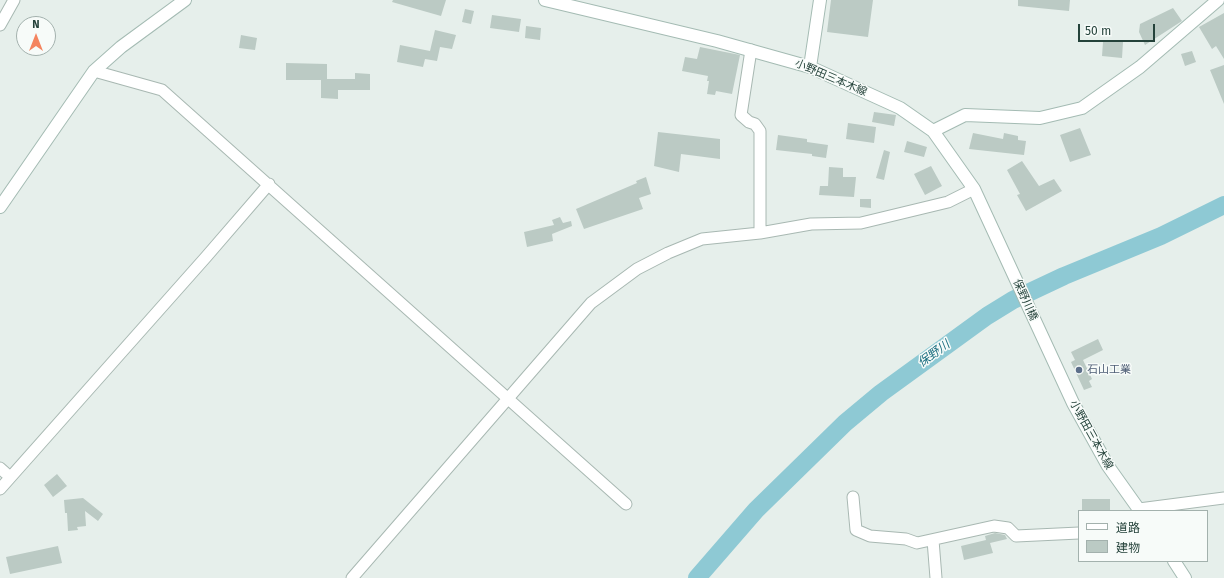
<!DOCTYPE html>
<html>
<head>
<meta charset="utf-8">
<style>
	body { margin:0 }
	#map { position:relative; width:1224px; height:578px; overflow:hidden; background:#e6efeb; font-family:"Fira Sans","Noto Sans JP",sans-serif }
	canvas { display:block }
	.legend { position:absolute; left:1078px; top:510px; width:130px; height:52px; box-sizing:border-box; background:#f7fbf9; border:1px solid #a3b1ad; margin:0; padding:5px 7px; list-style:none; font-size:12px; color:#24423a }
	.legend li { display:flex; align-items:center; gap:8px; height:20px }
	.legend b { width:20px; border:1px solid #a3b1ad }
	.north { position:absolute; left:16px; top:16px; width:40px; height:40px; box-sizing:border-box; background:#f7fbf9; border:1px solid #a3b1ad; border-radius:50%; rotate:0deg; font-size:11px; font-weight:700; line-height:16px; text-align:center; color:#24423a }
	.north::after { content:''; display:block; margin:auto; width:14px; height:18px; background:#f4845f; clip-path:polygon(50% 0,100% 100%,50% 72%,0 100%) }
	.scale { position:absolute; left:1078px; top:24px; width:77px; height:18px; box-sizing:border-box; border:2px solid #24423a; border-top:0; padding-left:5px; font-size:12px; line-height:14px; white-space:nowrap; color:#24423a; -webkit-text-stroke:3px #f7fbf9; paint-order:stroke }
</style>
</head>
<body>
<div id="map">
<canvas width="1224" height="578"></canvas>
<ul class="legend">
<li><b style="height:5px;background:#fff"></b>道路</li>
<li><b style="height:11px;background:#bbcac4"></b>建物</li>
</ul>
<div class="north">N</div>
<div class="scale">50 m</div>
</div>
<script>
const ctx = document.querySelector('canvas').getContext('2d');
ctx.lineJoin = 'round';
const poly = rows => new Path2D(rows.map(r => 'M' + r).join(''));
function stroke(path, color, width, dash) { ctx.strokeStyle = color; ctx.lineWidth = width; ctx.lineCap = dash ? 'butt' : 'round'; ctx.setLineDash(dash || []); ctx.stroke(path); }
function paint(path, color) { ctx.fillStyle = color; ctx.fill(path, 'evenodd'); }
function label(font, color, halo, rows, align = 'center') {
  ctx.font = font + ' "Fira Sans","Noto Sans JP",sans-serif'; ctx.lineWidth = 3; ctx.setLineDash([]); ctx.textBaseline = 'middle'; ctx.strokeStyle = halo; ctx.fillStyle = color; for (const [text, x, y, turn = 0] of rows) {
    ctx.save(); ctx.translate(x, y); ctx.rotate((+turn || 0) * Math.PI / 180); ctx.textAlign = isNaN(turn) ? turn : align; if (halo) ctx.strokeText(text, 0, 0); ctx.fillText(text, 0, 0); ctx.restore();
  }
}
stroke(poly([
	[697,578,756,510,845,423,881,393,987,316,1013,300,1064,276,1161,236,1224,205]
]), '#8ec9d4', 18);
paint(poly([
	[393,0,446,0,441,16,392,2],
	[831,0,873,0,868,37,827,32],
	[1018,0,1070,0,1069,11,1018,6],
	[1173,8,1182,21,1145,45,1139,32,1140,24],
	[465,9,474,11,471,24,462,22],
	[1224,13,1224,59,1216,46,1212,49,1199,27],
	[492,15,521,19,519,32,490,28],
	[526,26,541,28,540,40,525,38],
	[435,30,456,35,452,49,440,47,437,61,425,59,423,67,397,62,400,45,430,51],
	[241,35,257,38,255,50,239,48],
	[1103,42,1123,42,1122,58,1102,56],
	[700,47,740,55,732,94,716,91,715,95,707,94,709,81,707,81,708,76,682,71,685,57,697,59],
	[1192,51,1196,62,1185,66,1181,54],
	[286,63,327,64,327,79,355,79,355,73,370,74,370,90,338,90,338,99,321,98,321,80,286,80],
	[1224,65,1224,104,1210,70],
	[874,112,896,115,894,126,872,122],
	[848,123,876,127,874,143,846,139],
	[1080,128,1091,155,1070,162,1060,135],
	[658,132,720,139,720,159,681,154,679,172,654,166],
	[973,133,1003,139,1004,133,1018,136,1018,140,1026,141,1024,155,969,149],
	[778,135,807,139,807,142,828,145,826,158,812,156,812,154,776,150],
	[907,141,927,147,924,157,904,152],
	[884,150,890,152,884,180,876,178],
	[1022,161,1039,186,1054,179,1062,191,1026,211,1017,195,1020,194,1007,170],
	[931,166,942,186,925,195,914,174],
	[829,167,843,168,843,177,856,177,854,197,819,195,820,186,828,186],
	[646,177,651,194,639,198,643,209,584,229,576,209,637,183,636,181],
	[860,199,871,199,871,208,860,207],
	[560,217,563,223,571,221,572,226,552,234,553,241,527,247,524,232,554,225,552,220],
	[1098,339,1103,350,1083,360,1092,379,1089,381,1092,387,1084,390,1071,362,1075,360,1071,352],
	[57,474,67,486,53,497,44,485],
	[83,498,103,514,98,521,85,511,86,526,77,527,78,530,68,531,67,513,65,513,64,500],
	[1082,499,1110,499,1110,511,1082,511],
	[995,533,1005,535,1007,539,990,543,993,553,964,560,961,546,986,540,985,536],
	[58,546,62,563,10,574,6,557]
]), '#bbcac4');
const street = poly([
	[0,25,14,0],
	[751,50,741,115,749,122,755,124,760,131,760,233],
	[94,71,162,90,626,504],
	[0,468,10,477],
	[0,489,206,257,269,184],
	[853,497,856,530,870,536,906,539,917,543,994,526,1008,528,1016,536,1079,533],
	[1139,509,1224,498],
	[933,540,936,578],
	[352,578,591,303,637,269,668,253,702,239,760,233,811,224,861,223,948,202,974,189]
]);
const secondary = poly([
	[545,0,717,41,810,67,900,108,933,131,974,189,1073,403,1108,466,1140,511],
	[810,67,820,0],
	[933,131,965,115,1040,118,1082,108,1140,67,1218,0],
	[0,207,94,71,121,47,185,0],
	[1174,561,1185,578]
]);
stroke(street, '#a8b8b2', 13);
stroke(secondary, '#a4bbb3', 14);
stroke(street, '#fff', 11);
stroke(secondary, '#fff', 12);
for (const [x, y, r, color] of [
	[1079,370,4,"#5c6f8a"]
]) { const dot = new Path2D(); dot.arc(x, y, r, 0, 2 * Math.PI); ctx.fillStyle = color; ctx.fill(dot); stroke(dot, '#f7fbf9', 1.5); }
label('11px', '#24423a', '#f7fbf9', [
	["小野田三本木線",831,78,23],
	["保野川橋",1025,300,66],
	["小野田三本木線",1091,435,61]
]);
label('11px', '#4e5e75', '#f7fbf9', [
	["石山工業",1087,370]
], 'left');
label('italic 12px', '#1c6f80', '#f7fbf9', [
	["保野川",934,354,-36]
]);
</script>
</body>
</html>
